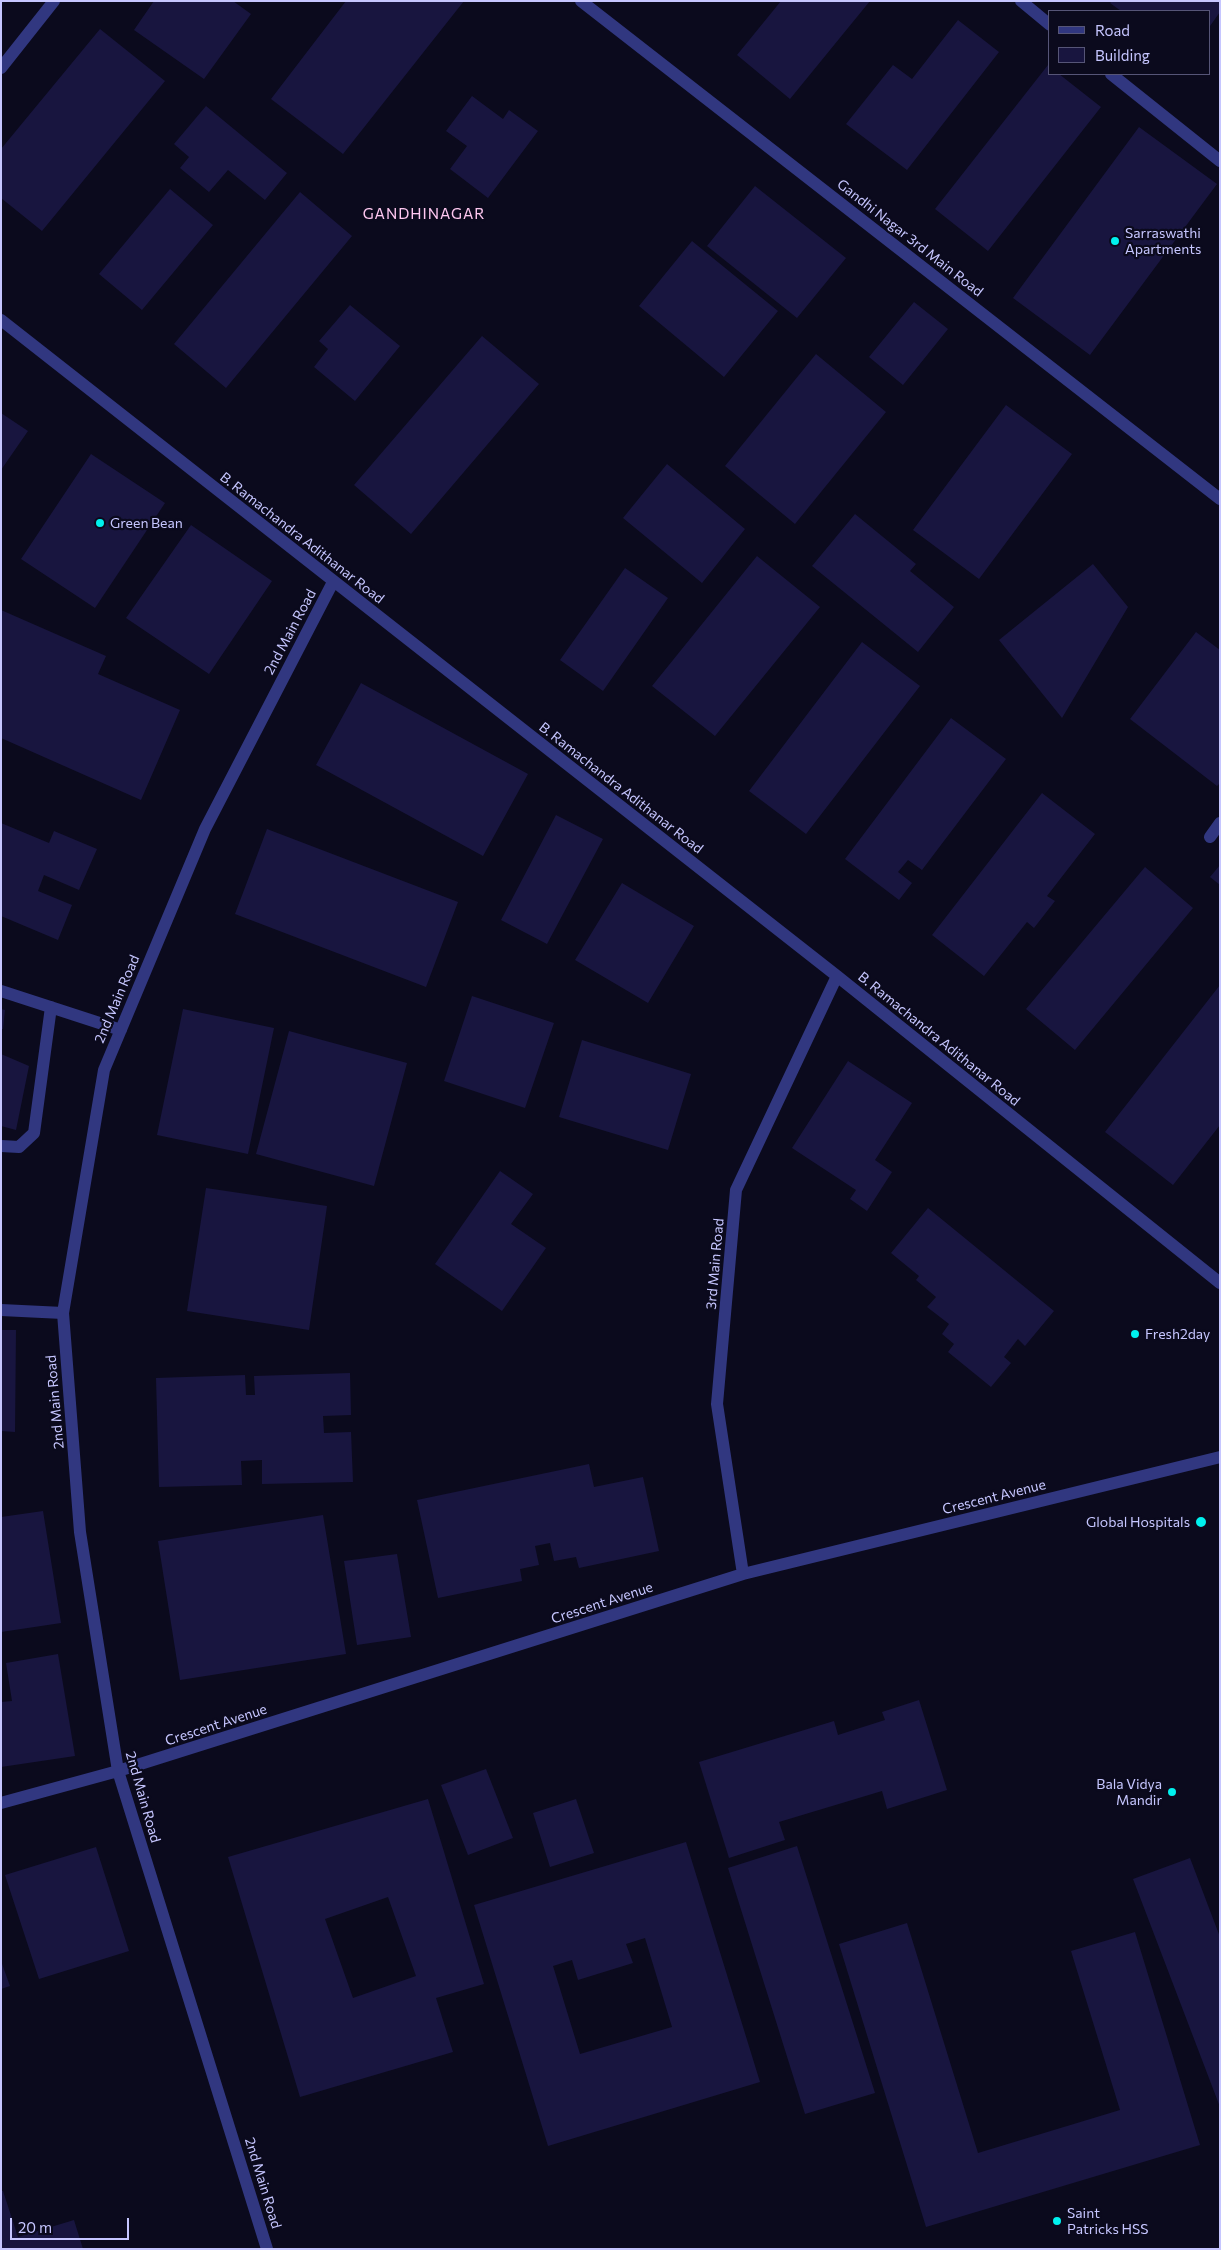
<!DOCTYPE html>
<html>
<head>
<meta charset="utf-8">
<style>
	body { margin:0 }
	#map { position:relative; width:1221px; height:2250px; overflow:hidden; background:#0b0a1d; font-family:Commissioner,sans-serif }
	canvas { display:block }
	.frame { position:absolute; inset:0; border:2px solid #c6c6ff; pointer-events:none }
	.legend { position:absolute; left:1048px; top:10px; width:162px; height:65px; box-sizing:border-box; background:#0b0a1d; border:1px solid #565577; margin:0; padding:6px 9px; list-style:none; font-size:15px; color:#c6c6ff }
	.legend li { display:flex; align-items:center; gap:10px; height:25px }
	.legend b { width:25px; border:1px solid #565577 }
	.scale { position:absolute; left:10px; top:2218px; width:119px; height:22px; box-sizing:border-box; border:2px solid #c6c6ff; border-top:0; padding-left:6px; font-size:15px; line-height:18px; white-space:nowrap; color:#c6c6ff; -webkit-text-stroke:4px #0b0a1d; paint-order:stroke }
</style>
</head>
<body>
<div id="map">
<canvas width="1221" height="2250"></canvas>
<div class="frame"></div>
<ul class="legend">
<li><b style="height:6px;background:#313780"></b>Road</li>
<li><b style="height:14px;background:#18153f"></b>Building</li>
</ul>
<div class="scale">20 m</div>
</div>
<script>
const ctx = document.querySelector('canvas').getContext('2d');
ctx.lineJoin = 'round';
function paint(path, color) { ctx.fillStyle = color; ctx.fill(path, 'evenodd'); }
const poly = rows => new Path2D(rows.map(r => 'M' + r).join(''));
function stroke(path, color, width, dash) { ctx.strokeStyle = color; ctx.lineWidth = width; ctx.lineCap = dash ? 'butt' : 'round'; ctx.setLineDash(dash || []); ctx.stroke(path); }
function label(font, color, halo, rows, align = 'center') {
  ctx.font = font + ' Commissioner,sans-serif'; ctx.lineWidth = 4.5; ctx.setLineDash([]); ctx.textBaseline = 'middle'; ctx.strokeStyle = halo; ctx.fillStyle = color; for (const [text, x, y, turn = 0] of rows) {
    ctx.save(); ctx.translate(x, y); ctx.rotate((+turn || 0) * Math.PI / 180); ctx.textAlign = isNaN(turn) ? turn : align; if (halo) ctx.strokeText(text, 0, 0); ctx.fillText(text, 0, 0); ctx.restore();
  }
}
paint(poly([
	[154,1,233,1,251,14,204,79,134,30],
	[346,1,464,1,343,154,271,99],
	[781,1,870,1,790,99,737,55],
	[1112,1,1220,1,1220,12,1210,26,1210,11,1121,11,1110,3],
	[958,20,999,52,907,170,846,124,893,65,912,79],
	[100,29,165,81,42,231,1,198,1,149],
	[1048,65,1050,74,1059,74,1101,107,988,251,935,209],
	[472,96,503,119,509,110,538,131,488,198,450,169,467,146,446,131],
	[206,106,287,173,265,200,228,170,209,192,180,168,189,157,174,144],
	[1139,127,1217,184,1090,355,1013,298],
	[755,186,846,258,797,318,707,246],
	[170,189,213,225,142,310,99,274],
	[300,192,352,236,226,388,174,344],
	[692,241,778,311,724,377,639,306],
	[914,302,948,329,903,385,869,357],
	[350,305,400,346,355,401,314,367,328,349,319,341],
	[482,336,539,384,411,534,354,485],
	[816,354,886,412,795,524,725,466],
	[1006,405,1072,454,979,579,913,530],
	[1,413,28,431,1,470],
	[91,454,165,503,95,608,21,559],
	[667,464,745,529,702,583,623,518],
	[855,514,916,564,910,571,954,607,918,652,812,566],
	[191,525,272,581,209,674,126,618],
	[757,556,820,607,715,736,652,686],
	[1093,564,1128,607,1062,718,999,640],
	[625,568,668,598,603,691,560,660],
	[1,610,106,656,98,674,180,710,141,800,1,738],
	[1196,632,1220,650,1220,783,1217,786,1130,719],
	[862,642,920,686,806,834,749,791],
	[361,683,528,774,483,856,316,765],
	[951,718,1006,759,922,870,908,860,898,872,912,883,899,900,845,859],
	[1042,793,1095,834,1047,896,1055,901,1034,928,1027,922,984,976,932,935],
	[556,815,603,839,547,944,501,920],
	[1,823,49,843,54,831,97,849,79,890,44,875,38,891,72,905,58,940,1,916],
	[267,829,458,902,426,987,235,914],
	[1220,865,1220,885,1210,877],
	[1145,867,1193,908,1075,1050,1026,1009],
	[622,883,694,926,648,1003,575,960],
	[1220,985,1220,1125,1173,1185,1105,1132],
	[472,996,554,1023,525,1108,444,1081],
	[1,1009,5,1010,3,1029,1,1029],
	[183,1009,274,1028,248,1154,157,1135],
	[289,1031,407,1063,374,1186,256,1154],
	[582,1040,691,1074,668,1150,559,1117],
	[1,1054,29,1066,16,1130,1,1126],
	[848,1061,912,1103,875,1160,892,1172,867,1211,850,1199,856,1190,792,1148],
	[500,1171,533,1194,511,1224,546,1248,502,1311,435,1264],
	[206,1188,327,1206,309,1330,187,1311],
	[928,1208,1054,1311,1025,1346,1018,1339,1004,1357,1011,1363,991,1387,948,1352,954,1344,942,1334,949,1324,927,1307,936,1297,916,1280,919,1276,891,1253],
	[1,1330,16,1330,15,1432,1,1431],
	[350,1373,351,1415,323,1416,324,1433,351,1432,353,1482,262,1484,262,1460,241,1461,242,1485,159,1487,156,1378,245,1375,246,1395,255,1395,254,1376],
	[589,1464,594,1487,643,1477,659,1551,579,1568,576,1557,554,1561,550,1543,535,1546,539,1565,520,1569,522,1581,438,1598,417,1500],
	[43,1511,61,1623,1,1632,1,1517],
	[323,1515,346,1654,180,1680,158,1541],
	[397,1554,411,1637,357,1645,344,1561],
	[58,1654,75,1756,1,1767,1,1702,12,1701,6,1663],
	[919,1700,947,1790,887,1809,882,1791,779,1822,785,1840,729,1858,699,1762,834,1721,838,1735,885,1720,882,1712],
	[486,1769,513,1838,468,1855,441,1785],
	[428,1799,484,1984,436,1998,453,2052,300,2097,228,1857],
	[388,1897,416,1976,353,1998,325,1919],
	[576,1799,594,1853,550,1867,533,1813],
	[686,1842,760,2082,548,2146,474,1905],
	[645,1938,672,2027,580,2054,553,1966,572,1960,578,1980,633,1963,626,1944],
	[797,1846,875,2093,805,2114,728,1868],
	[96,1847,129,1951,39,1979,5,1875],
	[1190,1858,1220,1937,1220,2107,1133,1879],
	[907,1923,978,2153,1120,2110,1071,1951,1135,1932,1200,2145,926,2227,839,1944],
	[1,1961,10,1986,1,1989],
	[1,2191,3,2191,18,2237,74,2220,83,2249,1,2249]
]), '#18153f');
stroke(poly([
	[581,1,1220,499],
	[1021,1,1050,25],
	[1,68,54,1],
	[1111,74,1220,161],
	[1,320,837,976,1220,1283],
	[1210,837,1220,823],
	[1,991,121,1030],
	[1,1146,19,1147,34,1133,51,1007],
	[1,1310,63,1313],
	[743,1574,717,1404,736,1190,837,976],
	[1,1803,118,1771,743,1574,1220,1457],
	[267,2249,118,1771,80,1532,63,1313,104,1070,205,829,333,582]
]), '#313780', 12);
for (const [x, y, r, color] of [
	[1115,241,5,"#00f1ee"],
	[100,523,5,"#00f1ee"],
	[1135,1334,5,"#00f1ee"],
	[1201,1522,6,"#00f1ee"],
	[1172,1792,5,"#00f1ee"],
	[1057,2221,5,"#00f1ee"]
]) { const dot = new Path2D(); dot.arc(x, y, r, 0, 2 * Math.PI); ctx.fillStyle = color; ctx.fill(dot); stroke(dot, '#0b0a1d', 2); }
label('14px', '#c6c6ff', '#0b0a1d', [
	["Sarraswathi",1125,233],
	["Apartments",1125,249],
	["Green Bean",110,523],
	["Fresh2day",1145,1334],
	["Global Hospitals",1190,1522,"right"],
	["Bala Vidya",1162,1784,"right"],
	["Mandir",1162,1800,"right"],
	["Saint",1067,2213],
	["Patricks HSS",1067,2229]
], 'left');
label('14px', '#c6c6ff', '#0b0a1d', [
	["Gandhi Nagar 3rd Main Road",910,238,38],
	["B. Ramachandra Adithanar Road",302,538,38],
	["2nd Main Road",290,632,-62],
	["B. Ramachandra Adithanar Road",621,788,38],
	["2nd Main Road",117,999,-67],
	["B. Ramachandra Adithanar Road",939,1039,39],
	["3rd Main Road",715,1264,-85],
	["2nd Main Road",55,1402,-95],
	["Crescent Avenue",994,1497,-14],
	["Crescent Avenue",602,1603,-18],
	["Crescent Avenue",216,1725,-18],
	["2nd Main Road",143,1797,74],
	["2nd Main Road",263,2183,73]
]);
ctx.letterSpacing = '1px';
label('15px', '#ffc8f1', '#0b0a1d', [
	["GANDHINAGAR",424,214]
]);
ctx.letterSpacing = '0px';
</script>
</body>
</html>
